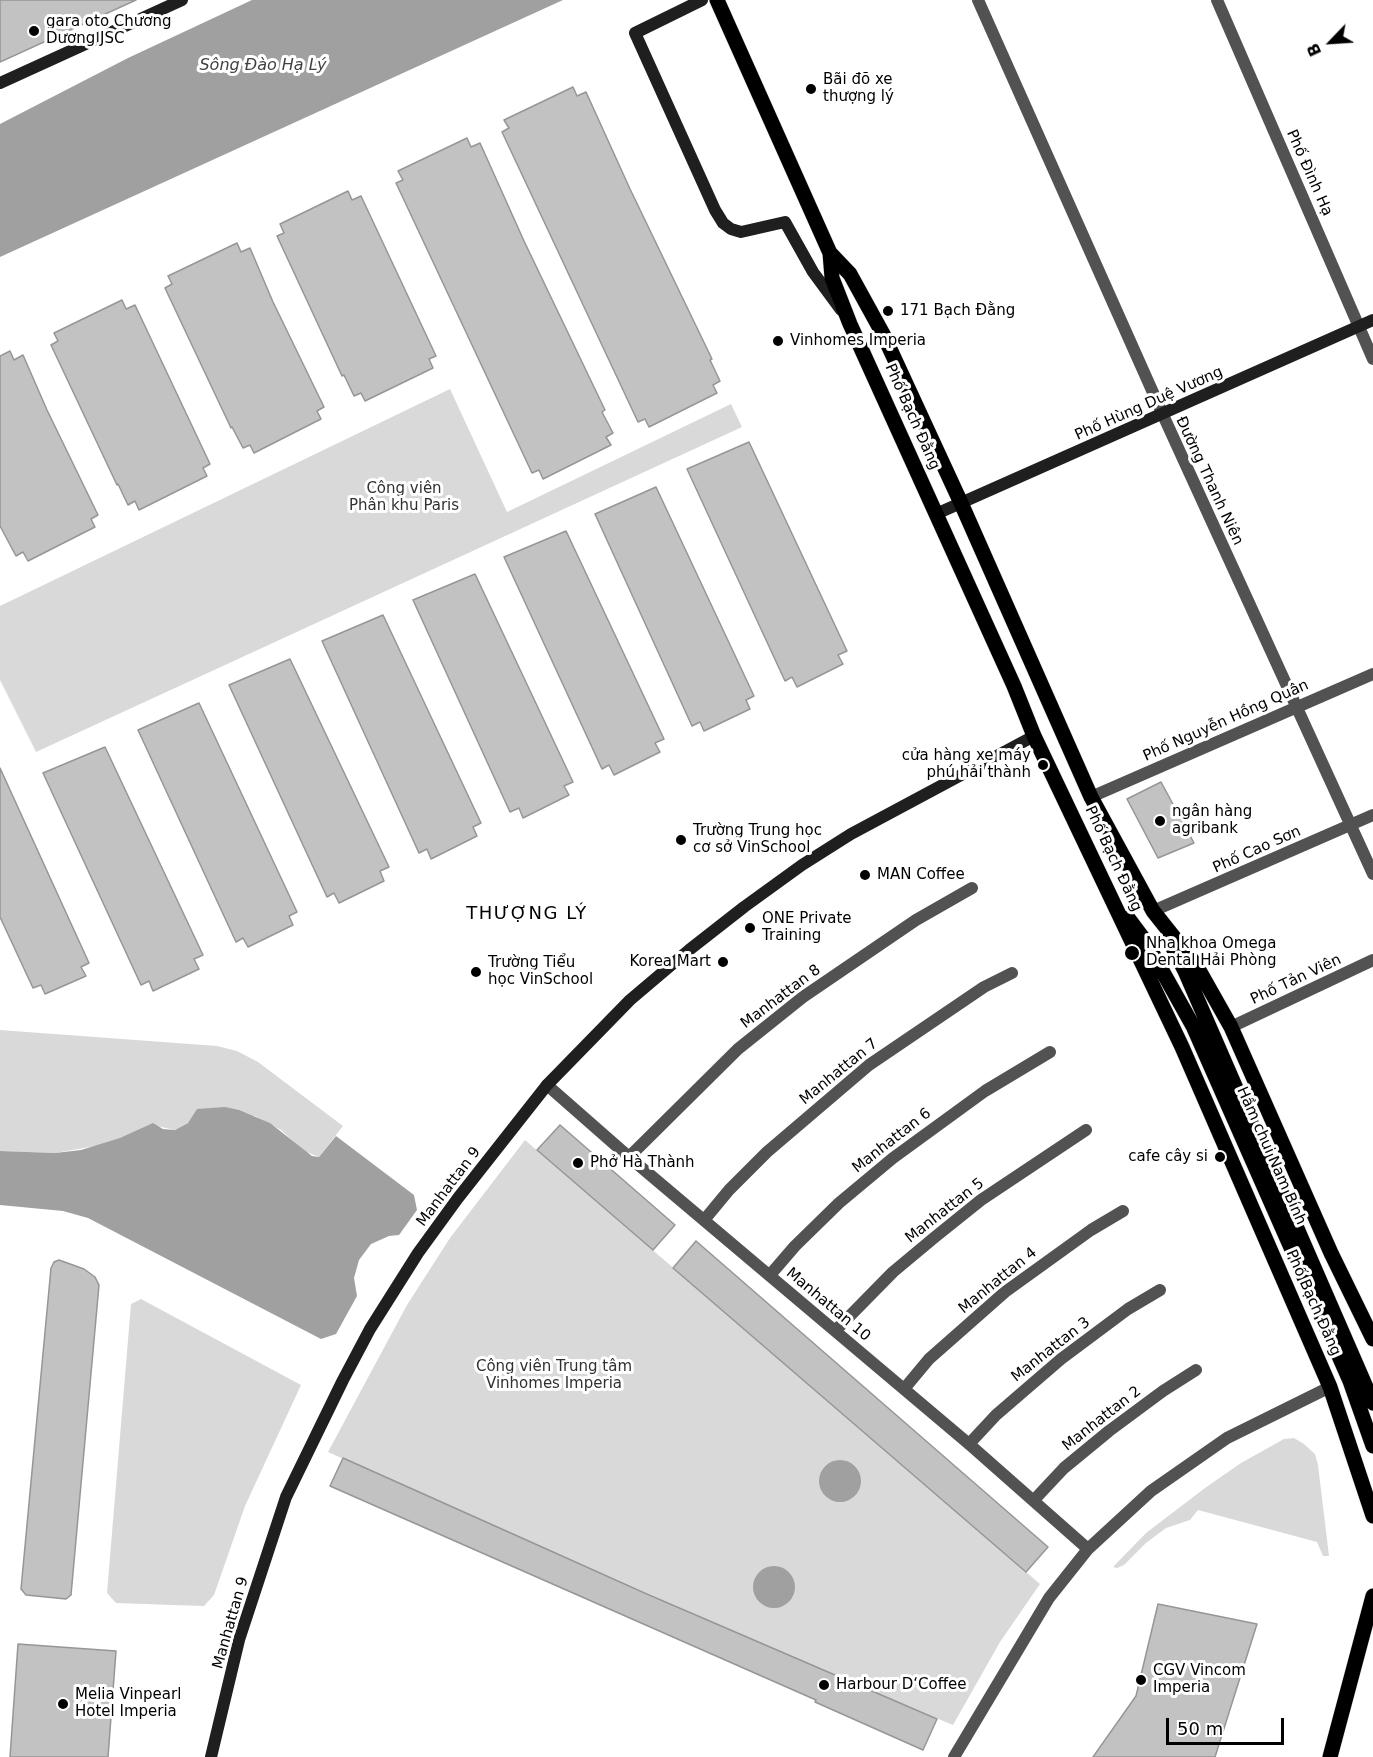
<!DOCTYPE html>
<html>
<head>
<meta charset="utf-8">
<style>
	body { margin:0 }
	#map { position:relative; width:1373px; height:1757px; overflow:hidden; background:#fff; font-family:"DejaVu Sans",sans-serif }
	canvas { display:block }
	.north { position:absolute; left:1301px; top:12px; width:60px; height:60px; -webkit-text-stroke:4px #fff; paint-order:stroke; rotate:245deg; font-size:16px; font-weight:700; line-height:24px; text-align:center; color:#000 }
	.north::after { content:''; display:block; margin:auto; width:21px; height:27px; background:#000; clip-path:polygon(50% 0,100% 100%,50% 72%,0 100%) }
	.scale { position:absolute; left:1166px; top:1718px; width:118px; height:27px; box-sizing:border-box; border:3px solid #000; border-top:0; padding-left:8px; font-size:18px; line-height:21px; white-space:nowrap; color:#000; -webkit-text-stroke:4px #fff; paint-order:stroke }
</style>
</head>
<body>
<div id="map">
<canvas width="1373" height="1757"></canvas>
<div class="north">B</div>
<div class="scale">50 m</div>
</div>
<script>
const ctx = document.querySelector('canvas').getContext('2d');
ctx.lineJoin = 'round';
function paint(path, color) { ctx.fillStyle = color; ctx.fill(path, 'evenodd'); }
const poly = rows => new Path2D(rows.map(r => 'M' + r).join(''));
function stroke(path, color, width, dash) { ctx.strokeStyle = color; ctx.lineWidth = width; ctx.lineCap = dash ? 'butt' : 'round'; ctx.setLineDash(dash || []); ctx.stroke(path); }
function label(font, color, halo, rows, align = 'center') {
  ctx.font = font + ' "DejaVu Sans",sans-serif'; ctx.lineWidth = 6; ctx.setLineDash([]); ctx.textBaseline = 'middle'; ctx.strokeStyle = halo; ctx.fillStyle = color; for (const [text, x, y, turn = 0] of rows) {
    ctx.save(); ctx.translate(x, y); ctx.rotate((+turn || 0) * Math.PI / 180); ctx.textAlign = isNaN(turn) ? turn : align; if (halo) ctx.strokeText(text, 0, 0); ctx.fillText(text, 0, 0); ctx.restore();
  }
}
paint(poly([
	[450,389,507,512,731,404,742,427,36,752,0,680,0,606],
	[0,1030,217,1046,237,1051,258,1062,343,1126,319,1157,304,1151,281,1130,255,1116,194,1116,188,1123,175,1130,157,1126,101,1145,55,1153,0,1151],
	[525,1140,1040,1584,1000,1642,953,1725,808,1664,328,1452,407,1305,450,1238],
	[141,1299,301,1385,245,1506,214,1595,204,1606,116,1603,107,1593,131,1304],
	[1294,1438,1304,1444,1315,1454,1318,1465,1329,1556,1323,1556,1317,1542,1198,1510,1190,1520,1166,1528,1146,1543,1124,1565,1117,1568,1113,1567,1146,1533,1205,1488,1241,1463,1284,1439]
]), '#d9d9d9');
paint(poly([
	[252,0,563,0,0,257,0,124,128,58],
	[225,1107,239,1110,270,1123,312,1156,319,1157,336,1136,414,1195,417,1210,399,1235,389,1236,371,1244,359,1260,354,1278,357,1296,336,1334,321,1339,88,1218,63,1211,0,1205,0,1151,55,1153,81,1150,120,1138,153,1123,163,1129,175,1130,188,1123,197,1109],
	'819 1481a21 21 0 1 1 42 0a21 21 0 1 1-42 0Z',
	'753 1587a21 21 0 1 1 42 0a21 21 0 1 1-42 0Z'
]), '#a0a0a0');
const building = poly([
	[0,0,136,0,0,62,0,0],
	[573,87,577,96,586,92,630,189,712,359,710,360,720,381,713,385,717,393,649,427,645,419,638,422,502,132,509,128,504,120,573,87],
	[467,138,471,147,480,143,524,241,605,410,602,412,613,433,606,437,611,445,543,479,539,470,532,473,396,183,403,180,398,171,467,138],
	[348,191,352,200,361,196,436,356,429,359,433,368,365,401,361,393,354,396,344,375,342,376,277,236,284,233,280,224,348,191],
	[237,243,241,252,250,248,273,302,324,407,317,411,321,419,254,453,250,445,243,448,232,427,231,428,165,288,172,284,168,276,237,243],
	[122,300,126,309,135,305,210,464,203,468,207,476,139,510,135,501,128,505,118,484,117,485,51,345,58,341,54,333,122,300],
	[10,351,14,360,23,355,47,410,98,515,91,519,95,527,28,561,23,552,16,556,0,526,0,356,10,351],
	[749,442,847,651,838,655,843,664,797,687,792,677,785,681,687,469,749,442],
	[656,487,754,696,746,700,750,709,704,731,700,722,692,726,595,514,656,487],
	[566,531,664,739,655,743,660,752,614,775,609,765,602,769,504,557,566,531],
	[475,574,573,782,564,786,569,795,523,818,519,808,510,812,413,600,475,574],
	[383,615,481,823,473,827,477,836,431,859,427,849,419,853,322,641,383,615],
	[290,659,389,867,380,871,384,881,339,903,334,893,327,897,229,685,290,659],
	[199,703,297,912,289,916,293,925,248,947,243,938,236,942,138,730,199,703],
	[105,747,203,955,194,959,199,969,153,991,149,981,141,985,43,773,105,747],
	[0,768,89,963,81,967,86,976,45,994,41,985,33,988,0,917,0,768],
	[1161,782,1194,843,1158,858,1127,799,1161,782],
	[560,1125,675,1225,653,1250,537,1150,560,1125],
	[696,1241,1048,1547,1026,1572,673,1268,696,1241],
	[59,1260,84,1269,95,1277,99,1285,71,1595,66,1599,26,1595,21,1589,51,1268,54,1262,59,1260],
	[343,1458,647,1594,937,1719,923,1750,815,1702,816,1700,330,1486,343,1458],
	[1158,1604,1257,1624,1215,1757,1093,1757,1136,1696,1158,1604],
	[18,1644,116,1651,108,1757,10,1757,18,1644]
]);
paint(building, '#c2c2c2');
stroke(building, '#969696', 1.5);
const primary = poly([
	[717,0,830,253,850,274,883,334,961,503,1091,797,1153,911,1196,965,1231,1027,1331,1253,1373,1339],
	[830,253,832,278,850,324,1014,686,1034,736,1182,1047,1330,1387,1373,1516],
	[1128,918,1146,942,1193,1026,1350,1381,1373,1446],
	[1171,944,1185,971,1373,1403],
	[1330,1757,1373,1596]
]);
stroke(primary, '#dbdbdb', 16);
stroke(poly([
	[978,0,1163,415,1373,874],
	[1217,0,1373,359],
	[1091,797,1373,674],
	[1153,911,1373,815],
	[1231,1027,1373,960],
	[547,1085,629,1157,969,1444,1088,1549],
	[629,1157,738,1049,803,997,916,920,972,888],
	[705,1219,729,1190,767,1152,869,1065,984,987,1012,973],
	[770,1275,795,1246,839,1203,893,1158,985,1091,1050,1052],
	[835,1331,893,1272,935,1237,981,1200,1086,1130],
	[904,1389,929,1359,1005,1292,1091,1230,1123,1211],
	[969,1444,996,1415,1061,1359,1128,1309,1160,1290],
	[1034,1500,1064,1468,1109,1431,1163,1391,1196,1370],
	[954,1757,1049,1598,1088,1549,1151,1491,1227,1438,1330,1387]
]), '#525252', 12);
stroke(poly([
	[702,0,635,33,715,210,723,223,731,229,741,232,785,222,813,272,841,310],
	[0,83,182,0],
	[936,514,1373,320],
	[211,1757,239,1640,286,1497,343,1380,370,1329,418,1253,458,1198,547,1085,630,1000,689,950,744,907,802,865,851,834,1034,736]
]), '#1f1f1f', 12);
stroke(primary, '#000', 15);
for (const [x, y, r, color] of [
	[34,31,6,"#000"],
	[811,89,6,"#000"],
	[888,311,6,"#000"],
	[778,341,6,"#000"],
	[1043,765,6,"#000"],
	[1160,821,6,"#000"],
	[681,840,6,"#000"],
	[865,875,6,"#000"],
	[750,928,6,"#000"],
	[1132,953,8,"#000"],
	[723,962,6,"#000"],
	[476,972,6,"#000"],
	[1220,1157,6,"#000"],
	[578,1163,6,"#000"],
	[1141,1680,6,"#000"],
	[824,1685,6,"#000"],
	[63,1704,6,"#000"]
]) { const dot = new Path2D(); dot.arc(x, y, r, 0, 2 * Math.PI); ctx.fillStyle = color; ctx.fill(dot); stroke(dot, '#fff', 2); }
label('15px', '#000', '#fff', [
	["gara oto Chương",46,22],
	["Dương JSC",46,39],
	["Bãi đõ xe",823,80],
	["thượng lý",823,97],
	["171 Bạch Đằng",900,311],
	["Vinhomes Imperia",790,341],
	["cửa hàng xe máy",1031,756,"right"],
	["phú hải thành",1031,773,"right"],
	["ngân hàng",1172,812],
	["agribank",1172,829],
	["Trường Trung học",693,831],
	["cơ sở VinSchool",693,848],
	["MAN Coffee",877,875],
	["ONE Private",762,919],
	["Training",762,936],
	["Nha khoa Omega",1146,944],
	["Dental Hải Phòng",1146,961],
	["Korea Mart",711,962,"right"],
	["Trường Tiểu",488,963],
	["học VinSchool",488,980],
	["cafe cây si",1208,1157,"right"],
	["Phở Hà Thành",590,1163],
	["CGV Vincom",1153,1671],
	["Imperia",1153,1688],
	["Harbour D‘Coffee",836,1685],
	["Melia Vinpearl",75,1695],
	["Hotel Imperia",75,1712]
], 'left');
label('15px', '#000', '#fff', [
	["Phố Đình Hạ",1309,173,66],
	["Phố Hùng Duệ Vương",1149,404,-24],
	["Phố Bạch Đằng",912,417,66],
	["Đường Thanh Niên",1209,481,65],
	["Phố Nguyễn Hồng Quân",1226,721,-24],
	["Phố Cao Sơn",1257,850,-24],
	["Phố Bạch Đằng",1113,859,65],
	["Phố Tản Viên",1296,980,-25],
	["Manhattan 8",781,997,-37],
	["Manhattan 7",839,1072,-39],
	["Manhattan 6",892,1141,-38],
	["Hầm chui Nam Bính",1271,1156,66],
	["Manhattan 9",449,1187,-53],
	["Manhattan 5",945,1211,-38],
	["Manhattan 4",998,1281,-39],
	["Phố Bạch Đằng",1313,1303,66],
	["Manhattan 10",828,1305,40],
	["Manhattan 3",1051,1350,-38],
	["Manhattan 2",1102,1419,-38],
	["Manhattan 9",231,1623,-74]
]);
label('15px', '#303030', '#fff', [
	["Công viên",404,489],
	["Phân khu Paris",404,506],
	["Công viên Trung tâm",554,1367],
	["Vinhomes Imperia",554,1384]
]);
label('italic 16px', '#414141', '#fff', [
	["Sông Đào Hạ Lý",263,66]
]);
ctx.letterSpacing = '1.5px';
label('18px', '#000', '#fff', [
	["THƯỢNG LÝ",527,914]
]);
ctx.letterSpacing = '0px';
</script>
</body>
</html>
